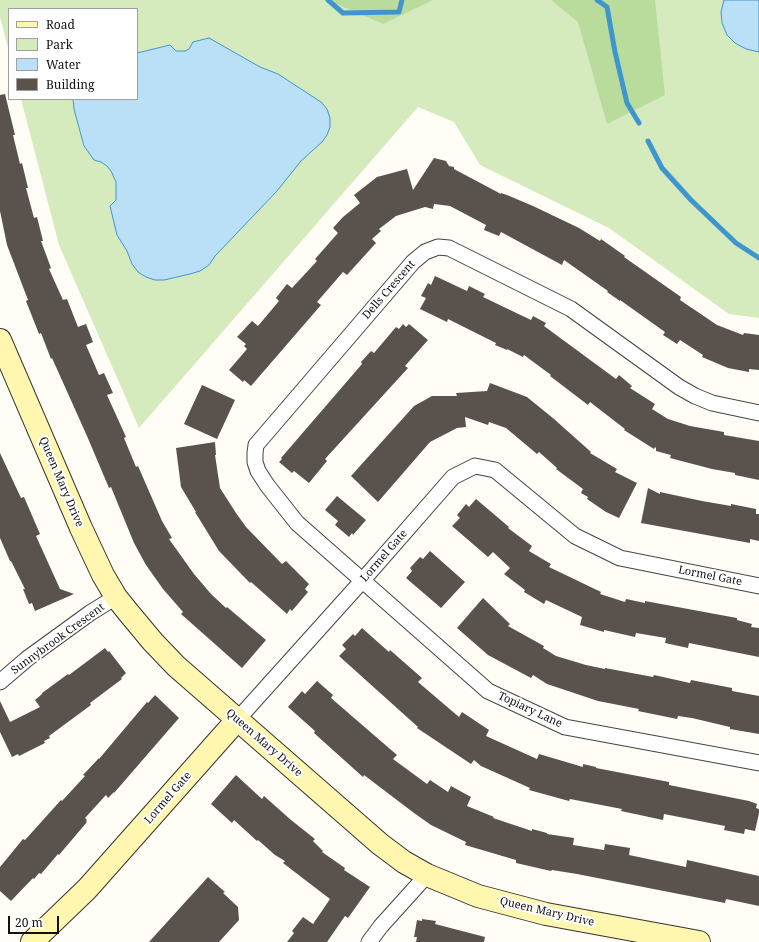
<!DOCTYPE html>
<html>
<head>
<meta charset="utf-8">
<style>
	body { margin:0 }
	#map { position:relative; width:759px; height:942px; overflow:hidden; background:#fffdf5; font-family:"Noto Serif",serif }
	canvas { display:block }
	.legend { position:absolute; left:8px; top:8px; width:130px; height:92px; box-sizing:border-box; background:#fff; border:1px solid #a0a0a0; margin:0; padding:5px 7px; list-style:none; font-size:12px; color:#111 }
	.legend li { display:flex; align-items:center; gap:8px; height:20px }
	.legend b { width:20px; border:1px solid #a0a0a0 }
	.scale { position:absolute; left:8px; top:916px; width:51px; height:18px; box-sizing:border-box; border:2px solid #111; border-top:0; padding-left:5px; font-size:12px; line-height:14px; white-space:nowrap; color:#111; -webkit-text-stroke:3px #fff; paint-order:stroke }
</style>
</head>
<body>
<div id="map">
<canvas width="759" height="942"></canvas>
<ul class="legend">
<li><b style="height:5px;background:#fff6b0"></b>Road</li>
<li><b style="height:11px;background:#d5ebbd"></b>Park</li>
<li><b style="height:11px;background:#b9e0f7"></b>Water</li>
<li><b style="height:11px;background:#5a524d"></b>Building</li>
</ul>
<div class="scale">20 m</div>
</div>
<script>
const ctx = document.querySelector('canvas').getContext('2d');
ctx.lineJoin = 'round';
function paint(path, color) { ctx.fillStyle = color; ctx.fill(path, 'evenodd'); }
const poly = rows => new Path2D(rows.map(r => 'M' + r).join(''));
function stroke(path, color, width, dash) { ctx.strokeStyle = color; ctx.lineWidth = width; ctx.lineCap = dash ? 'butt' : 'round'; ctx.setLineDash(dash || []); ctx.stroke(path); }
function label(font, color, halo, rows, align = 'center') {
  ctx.font = font + ' "Noto Serif",serif'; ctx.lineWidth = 4; ctx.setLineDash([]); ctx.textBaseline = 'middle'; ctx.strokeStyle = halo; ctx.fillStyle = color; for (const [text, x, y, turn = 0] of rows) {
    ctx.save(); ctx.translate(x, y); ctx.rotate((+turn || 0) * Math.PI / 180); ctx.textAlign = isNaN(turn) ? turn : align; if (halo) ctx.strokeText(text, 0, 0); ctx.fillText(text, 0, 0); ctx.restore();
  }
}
paint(poly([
	[0,0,759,0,759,318,729,314,609,228,480,165,454,122,418,107,139,428,59,245,21,99,137,99,137,9,9,9,9,52,0,17]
]), '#d5ebbd');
paint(poly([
	[327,0,433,0,383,24],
	[551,0,655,0,665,95,607,124,578,22]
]), '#b9dc9c');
const water = poly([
	[724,0,759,0,759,52,746,49,735,43,727,35,722,23,721,12,724,0],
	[209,38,260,67,278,74,321,102,327,109,330,118,330,127,327,135,322,142,301,161,277,191,215,256,209,265,200,271,190,274,164,280,155,280,146,277,138,272,132,264,127,251,117,235,110,206,116,200,116,182,111,171,107,166,101,162,94,160,84,146,74,109,73,99,137,99,137,53,170,45,176,51,185,51,189,49,193,42,209,38]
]);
paint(water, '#b9e0f7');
stroke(water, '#3f96cf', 1);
stroke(poly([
	[328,0,343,13,399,12,402,0],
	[597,0,607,7,615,52,627,103,639,123],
	[648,141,662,168,691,200,736,243,759,258]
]), '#3f96cf', 5);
paint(poly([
	[5,94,15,135,13,135,20,164,22,163,28,188,26,188,34,218,37,217,43,241,41,241,51,268,49,269,63,300,67,299,78,327,86,324,93,342,86,345,99,375,104,373,113,393,107,395,126,437,124,438,136,467,138,466,162,521,172,538,169,539,194,574,211,594,226,608,227,607,266,640,242,668,181,614,183,612,163,589,146,565,134,543,111,487,109,488,87,436,52,358,51,359,41,333,39,334,26,301,28,300,7,245,0,211,0,95],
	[434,158,446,161,449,166,454,167,454,169,501,194,501,193,507,195,533,206,579,228,600,241,601,239,625,256,624,257,681,297,680,300,717,325,743,335,744,333,759,335,759,370,749,369,749,372,728,368,702,357,703,355,680,340,677,344,663,335,665,332,620,300,620,301,607,292,608,291,564,260,562,265,501,232,499,236,484,230,486,225,450,206,434,204,433,209,425,207,396,216,379,229,381,231,372,239,376,243,347,275,343,272,317,302,321,305,251,386,244,380,243,382,229,370,247,349,244,346,246,344,237,337,252,321,258,326,279,301,276,298,287,284,292,288,317,261,315,259,338,233,333,228,343,217,360,203,354,195,377,177,407,169,413,190],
	[435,276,467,291,469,286,485,294,483,297,531,320,533,316,546,323,544,326,616,379,619,375,632,386,630,388,655,404,652,409,668,419,690,426,724,432,724,435,759,441,759,480,735,475,735,473,712,469,670,458,671,455,656,451,656,448,655,447,654,449,624,430,625,429,590,402,588,405,550,376,551,375,524,355,523,357,507,349,507,350,495,345,496,343,448,319,447,322,420,309,426,298,421,296,428,283,431,285],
	[403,324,406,327,409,324,428,340,405,366,408,368,325,459,327,461,309,483,294,471,292,473,279,462,282,459,281,458,362,364,361,362,371,351,374,353,396,327,399,329],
	[490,383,527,397,554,419,591,452,590,453,617,469,615,472,637,483,619,518,606,512,587,499,588,497,581,493,583,489,556,469,557,468,539,452,537,454,506,428,489,422,488,425,465,417,466,427,457,428,430,442,378,502,351,476,414,406,432,396,457,396,456,393,487,391],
	[202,385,235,400,217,439,184,424],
	[215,442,216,455,215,455,220,488,236,513,246,527,282,564,286,561,309,584,305,589,308,592,292,611,290,609,287,614,251,582,250,583,219,551,195,512,196,512,181,487,176,448],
	[0,453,21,498,24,497,40,534,36,536,60,589,74,594,35,611,32,603,29,604,23,589,25,589,11,561,10,561,0,538],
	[648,488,660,494,660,492,702,501,731,506,731,504,756,509,756,514,759,514,759,541,750,539,750,543,641,523],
	[337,496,366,520,353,535,352,533,349,537,335,525,338,521,325,510],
	[476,499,509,527,508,528,532,546,529,551,551,564,549,567,601,592,600,594,625,602,626,599,645,603,645,601,726,616,737,618,737,620,752,624,751,627,759,628,759,657,689,643,688,648,665,643,666,638,636,633,635,637,604,630,604,632,580,625,582,617,546,600,544,604,524,592,525,590,504,574,510,568,493,552,488,557,452,526,460,518,457,515,466,504,469,507],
	[430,551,465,582,441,608,406,578,412,571,410,568,420,557,423,559],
	[483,598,510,624,508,626,544,646,543,648,556,656,586,665,605,669,605,668,653,677,654,675,690,683,691,680,732,688,732,691,759,696,759,734,730,729,730,727,692,718,678,716,677,719,638,711,639,709,598,701,547,684,533,675,531,678,488,655,457,628],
	[362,628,389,652,390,650,422,678,418,682,459,717,462,712,489,730,486,736,537,759,539,754,583,767,583,764,596,767,596,768,669,782,669,785,749,801,757,804,756,808,759,809,759,813,755,831,745,829,744,834,724,830,725,826,664,814,663,820,621,811,622,809,570,799,569,801,529,790,530,788,481,766,474,760,471,764,417,728,418,727,339,656,346,649,342,645,353,634,355,636],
	[105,648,108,652,109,651,126,673,121,678,122,679,90,703,91,705,49,736,50,738,44,741,45,743,19,756,18,754,12,757,0,732,0,701,10,722,40,707,35,700,42,694,42,693,68,674,69,675],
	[317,681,333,695,331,698,397,755,393,759,427,784,430,780,448,792,451,786,471,797,467,806,494,817,493,818,532,831,532,829,547,833,547,834,574,838,573,845,604,850,605,844,630,848,629,855,686,867,687,860,759,876,759,906,726,899,725,903,577,874,552,870,551,871,516,863,516,860,465,845,466,842,431,825,414,813,364,775,363,777,334,751,314,733,315,731,288,707,302,691,305,694],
	[155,695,179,718,114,793,114,792,108,798,106,795,85,818,87,820,86,821,87,822,59,855,58,854,41,874,39,873,34,879,33,878,11,901,0,891,0,867,23,839,25,840,61,800,62,801,85,776,83,775,99,758,99,759,147,702,148,703],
	[236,775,262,799,264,796,291,820,315,839,313,841,323,851,322,852,345,868,344,870,370,887,348,918,345,916,327,942,287,942,294,933,292,931,303,917,313,924,330,899,283,863,285,861,275,855,258,840,257,841,234,820,232,823,211,804],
	[208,877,225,892,223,893,238,907,239,920,219,942,149,942],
	[422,919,436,921,435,924,485,937,484,942,416,942,417,937,414,937,417,920,422,921]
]), '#5a524d');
const street = poly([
	[759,413,712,403,695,396,679,387,571,309,449,248,438,247,425,252,413,262,262,438,256,445,255,453,255,462,258,471,267,485,297,523,488,691,565,727,759,763],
	[0,682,28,658,90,613,116,597],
	[237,720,362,581,453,477,475,466,495,470,575,536,620,558,759,586],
	[369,942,381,926,427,875]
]);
const secondary = poly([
	[0,340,81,528,103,575,116,597,128,612,153,642,176,666,380,844,404,862,427,875,478,896,546,914,699,942],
	[32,942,87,889,237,720]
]);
stroke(street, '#444', 17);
stroke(secondary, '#333', 24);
stroke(street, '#fff', 15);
stroke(secondary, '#fff6b0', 22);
label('11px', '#111', '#fff', [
	["Dells Crescent",389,290,-49],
	["Queen Mary Drive",61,482,67],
	["Lormel Gate",384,556,-49],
	["Lormel Gate",710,576,11],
	["Sunnybrook Crescent",58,639,-36],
	["Topiary Lane",530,710,25],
	["Queen Mary Drive",264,743,41],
	["Lormel Gate",168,798,-49],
	["Queen Mary Drive",547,912,13]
]);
</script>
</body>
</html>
